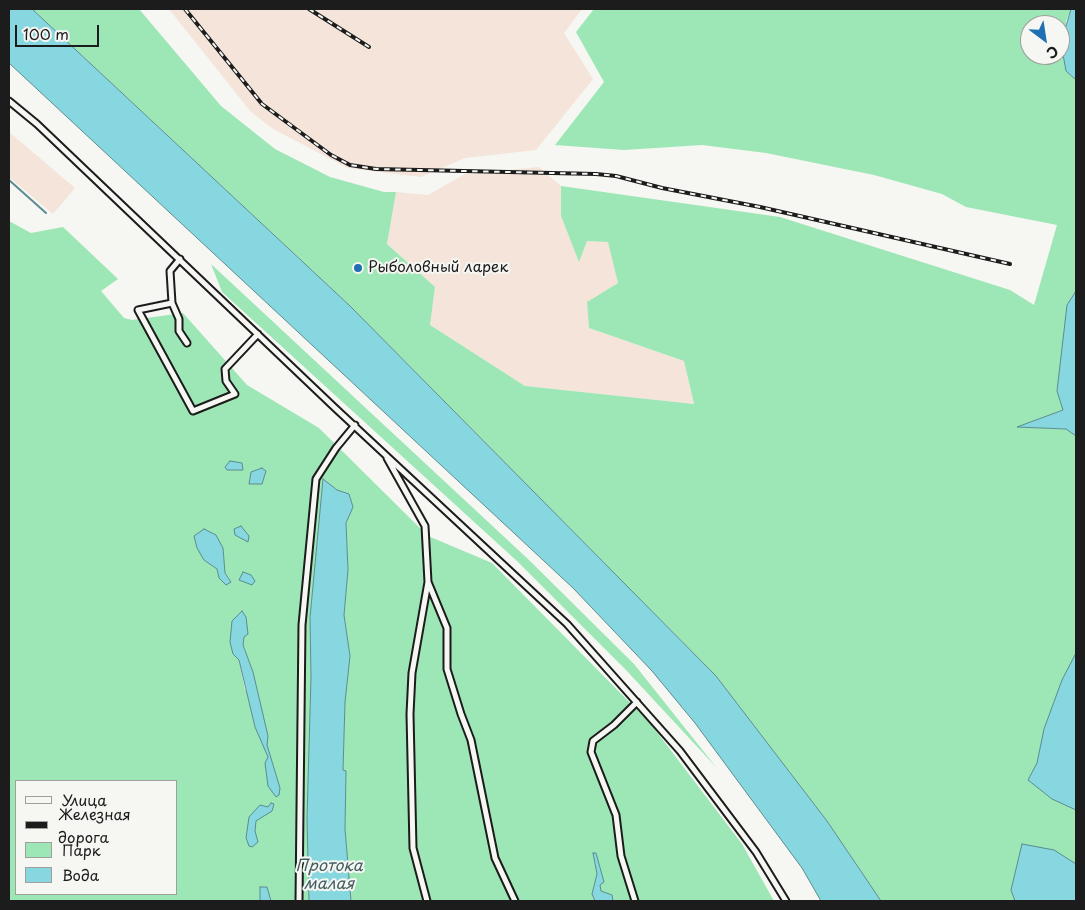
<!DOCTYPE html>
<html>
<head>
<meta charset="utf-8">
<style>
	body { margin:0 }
	#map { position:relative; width:1085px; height:910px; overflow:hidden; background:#f6f6f2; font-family:"Playpen Sans",sans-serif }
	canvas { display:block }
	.frame { position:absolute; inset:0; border:10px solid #1c1c1c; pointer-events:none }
	.legend { position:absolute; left:15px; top:780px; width:162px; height:115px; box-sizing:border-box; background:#f6f6f2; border:1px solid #9f9f9c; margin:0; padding:6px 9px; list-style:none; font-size:15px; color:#1c1c1c }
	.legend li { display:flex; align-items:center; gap:10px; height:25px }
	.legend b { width:25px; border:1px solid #9f9f9c }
	.north { position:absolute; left:1020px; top:15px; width:50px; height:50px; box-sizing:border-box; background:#f6f6f2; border:1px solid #9f9f9c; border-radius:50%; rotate:149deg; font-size:14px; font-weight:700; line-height:20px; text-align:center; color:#1c1c1c }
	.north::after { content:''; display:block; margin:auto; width:18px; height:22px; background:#1f6fb2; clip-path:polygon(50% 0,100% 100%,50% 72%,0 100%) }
	.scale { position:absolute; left:15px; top:25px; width:84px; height:22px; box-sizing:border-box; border:2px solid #1c1c1c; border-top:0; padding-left:6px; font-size:15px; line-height:18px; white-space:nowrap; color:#1c1c1c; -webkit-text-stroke:4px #f6f6f2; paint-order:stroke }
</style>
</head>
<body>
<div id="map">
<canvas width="1085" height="910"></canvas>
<div class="frame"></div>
<ul class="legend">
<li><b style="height:6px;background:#f6f6f2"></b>Улица</li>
<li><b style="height:6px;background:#1c1c1c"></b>Железная дорога</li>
<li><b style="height:14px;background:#9de6b5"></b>Парк</li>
<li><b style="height:14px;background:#86d7df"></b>Вода</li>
</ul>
<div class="north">С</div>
<div class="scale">100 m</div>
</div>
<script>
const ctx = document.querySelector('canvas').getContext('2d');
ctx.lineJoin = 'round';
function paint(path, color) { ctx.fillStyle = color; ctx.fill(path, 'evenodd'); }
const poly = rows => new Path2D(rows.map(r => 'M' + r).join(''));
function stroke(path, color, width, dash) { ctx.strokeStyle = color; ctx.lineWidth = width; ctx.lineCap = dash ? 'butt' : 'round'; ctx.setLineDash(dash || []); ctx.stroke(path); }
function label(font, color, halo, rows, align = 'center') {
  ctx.font = font + ' "Playpen Sans",sans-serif'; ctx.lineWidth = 4; ctx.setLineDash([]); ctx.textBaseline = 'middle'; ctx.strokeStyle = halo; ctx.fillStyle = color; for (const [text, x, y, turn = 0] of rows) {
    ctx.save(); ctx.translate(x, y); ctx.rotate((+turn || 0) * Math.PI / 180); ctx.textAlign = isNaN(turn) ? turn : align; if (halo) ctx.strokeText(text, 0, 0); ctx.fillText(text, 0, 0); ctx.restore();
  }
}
paint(poly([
	[169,9,582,9,564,33,593,79,536,150,465,158,421,177,348,168,273,129,251,112],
	[9,132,75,188,53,214,9,177],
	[539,167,561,186,561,216,579,261,587,241,609,242,618,283,587,302,589,328,684,361,694,404,525,386,430,325,435,287,387,244,396,192,428,195,465,174]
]), '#f4e4da');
paint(poly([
	[32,9,139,9,221,106,275,149,330,177,384,192,396,192,387,244,435,287,430,325,525,386,694,404,684,361,589,328,587,302,618,283,608,242,587,241,579,262,561,216,561,186,780,217,1010,290,1034,305,1057,225,966,207,942,194,874,175,766,153,702,145,624,150,555,145,604,82,576,32,594,9,1071,9,1066,21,1066,71,1076,80,1076,291,1067,305,1063,410,1019,427,1066,429,1076,436,1076,901,881,901,827,821,716,676,350,306],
	[1030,25,1060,25,1060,55,1030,55],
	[9,221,31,233,63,227,118,279,101,291,124,318,132,320,183,313,247,385,319,428,428,536,492,563,650,723,742,844,774,901,351,901,345,829,346,771,343,770,345,702,350,656,344,615,348,570,346,523,353,507,349,494,337,490,323,480,310,618,311,677,307,819,309,901,9,901],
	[223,548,225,573,231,581,219,578,217,569],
	[246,617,243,645,253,672,257,698,245,690,239,660],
	[16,781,176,781,176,894,16,894],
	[211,264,529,560,634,664,716,767,626,670,518,562,222,292]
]), '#9de6b5');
const water = poly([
	[9,9,32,9,350,306,716,676,827,821,881,901,821,901,802,868,695,723,652,671,573,588,9,63,9,9],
	[1071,9,1076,9,1076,80,1066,71,1061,43,1071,9],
	[1076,291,1076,436,1066,429,1017,427,1063,410,1057,391,1067,305,1076,291],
	[230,461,242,463,243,470,227,470,225,467,230,461],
	[262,468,266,471,262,484,249,484,251,472,262,468],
	[323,479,337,490,349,494,353,507,346,523,348,570,344,615,350,656,345,702,343,770,346,771,345,829,351,901,309,901,307,819,311,677,310,618,323,479],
	[241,526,249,536,248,542,235,535,234,529,241,526],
	[204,529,216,535,223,548,225,573,231,582,226,585,219,578,217,569,204,560,197,548,194,536,204,529],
	[243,572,251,575,255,581,252,585,239,580,243,572],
	[242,611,246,617,248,634,244,637,243,645,253,672,268,736,267,745,280,788,279,795,276,797,268,786,265,763,268,757,255,727,239,660,233,654,230,642,232,621,242,611],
	[1076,653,1076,810,1052,799,1028,780,1037,763,1044,729,1062,680,1076,653],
	[271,803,274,804,272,811,256,821,255,831,258,842,252,847,249,846,246,838,249,817,260,805,268,807,271,803],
	[1022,844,1054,850,1076,864,1076,901,1015,901,1011,890,1022,844],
	[593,853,596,853,604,882,600,885,601,891,612,895,613,901,595,901,592,894,597,874,593,853],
	[260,887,267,887,271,901,260,901,260,887]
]);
paint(water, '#86d7df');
stroke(water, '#5c8c91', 1);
stroke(poly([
	[9,180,46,213]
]), '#5c8c91', 2);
const street = poly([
	[9,101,37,124,334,407,567,624,680,751,756,852,786,901],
	[180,259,170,271,172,303,179,319,179,331,187,343],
	[172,303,138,310,193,411,235,394,226,381,225,369,258,334],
	[387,458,425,526,428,582,412,673,410,714,413,848,427,901],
	[428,582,447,628,447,669,461,714,471,740,495,858,515,901],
	[299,901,302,625,316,479,336,448,355,425],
	[635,901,621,856,616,815,591,752,593,741,614,725,637,702]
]);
stroke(street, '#1c1c1c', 9);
stroke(street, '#f6f6f2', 5);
const rail = poly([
	[185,9,262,104,331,155,350,165,376,169,596,174,616,176,662,188,760,207,1010,264],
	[309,9,369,47]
]);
stroke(rail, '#1c1c1c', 4);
stroke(rail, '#f6f6f2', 2, [5.5]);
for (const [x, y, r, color] of [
	[358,268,5,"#1f6fb2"]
]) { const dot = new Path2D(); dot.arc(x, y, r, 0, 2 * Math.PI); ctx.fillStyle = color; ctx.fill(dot); stroke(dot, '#f6f6f2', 2); }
label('15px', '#1c1c1c', '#f6f6f2', [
	["Рыболовный ларек",368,268]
], 'left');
label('italic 16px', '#415d60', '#f6f6f2', [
	["Протока",329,867],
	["малая",329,885]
]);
</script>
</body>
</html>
